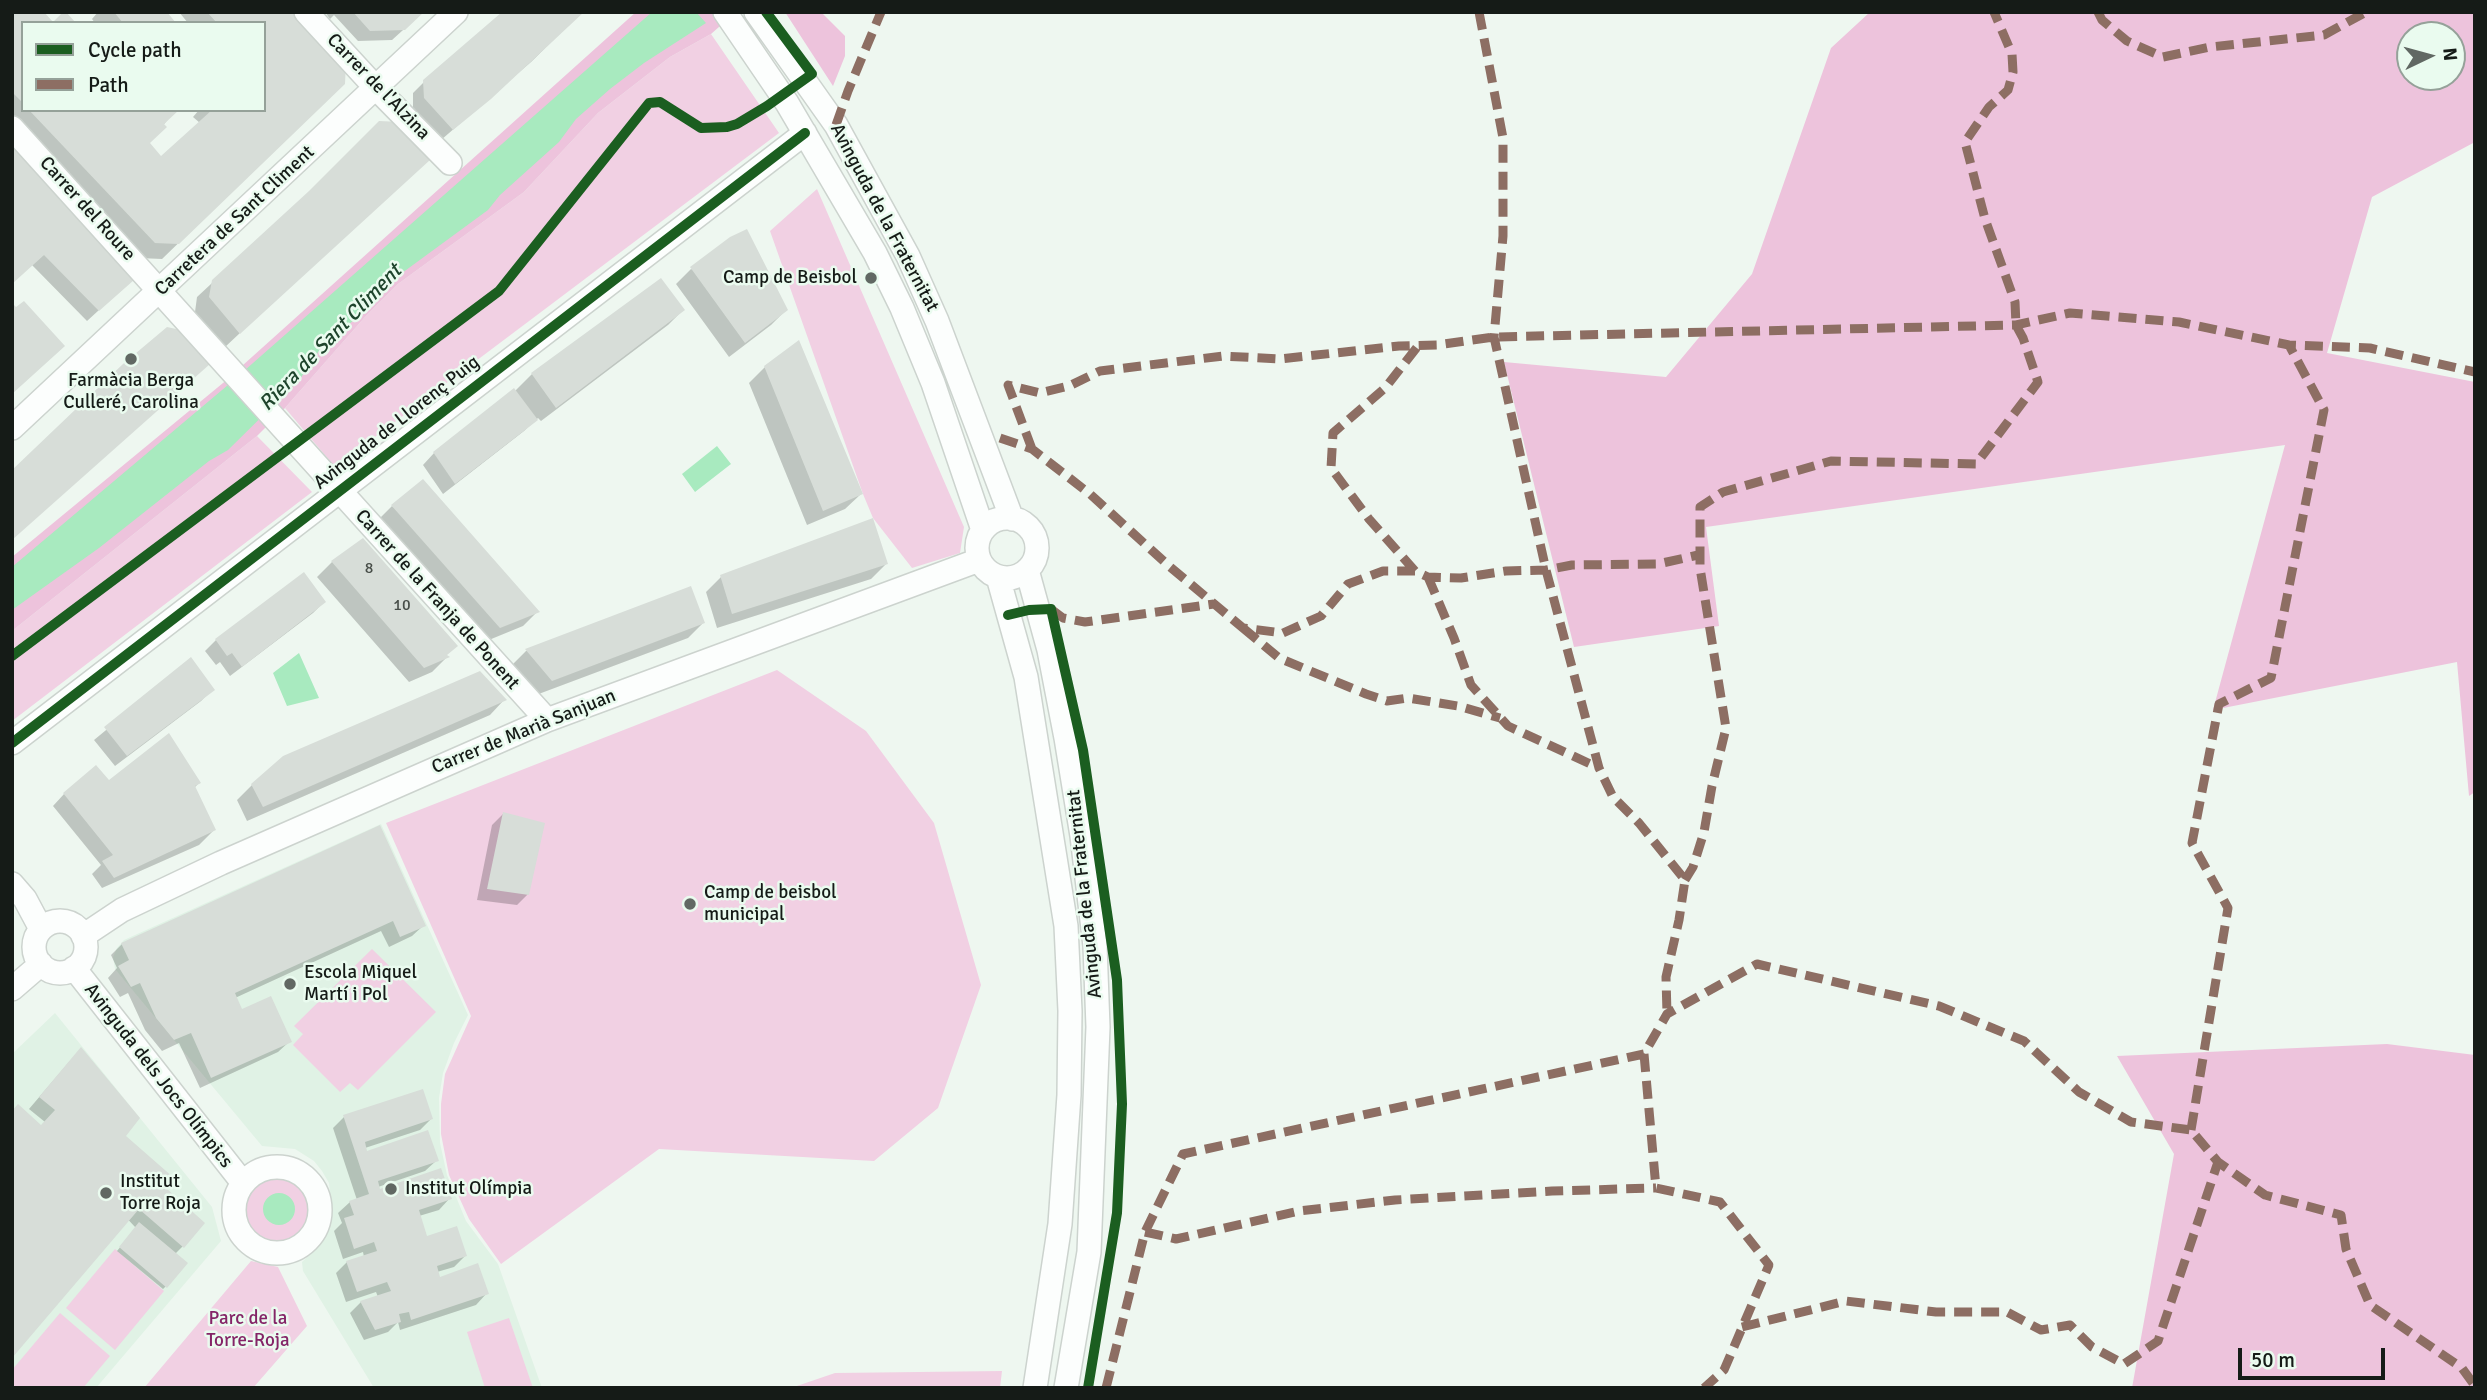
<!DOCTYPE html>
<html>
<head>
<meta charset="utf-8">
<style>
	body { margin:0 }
	#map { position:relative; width:2487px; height:1400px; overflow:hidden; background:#eef7f0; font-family:Signika,sans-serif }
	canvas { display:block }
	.frame { position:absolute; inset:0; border:14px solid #151b17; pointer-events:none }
	.legend { position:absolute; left:21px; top:21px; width:245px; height:91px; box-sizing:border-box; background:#eafbef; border:2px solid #95a199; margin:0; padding:9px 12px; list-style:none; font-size:21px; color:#151b17 }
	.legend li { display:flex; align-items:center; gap:14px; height:35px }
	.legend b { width:35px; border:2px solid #95a199 }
	.north { position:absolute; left:2396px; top:21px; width:70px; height:70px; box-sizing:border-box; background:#eafbef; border:2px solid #95a199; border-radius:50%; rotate:85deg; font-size:19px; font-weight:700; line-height:28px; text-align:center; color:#151b17 }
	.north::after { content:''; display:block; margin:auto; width:24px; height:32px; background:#616863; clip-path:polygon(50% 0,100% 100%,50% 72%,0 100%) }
	.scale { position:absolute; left:2238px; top:1348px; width:147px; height:32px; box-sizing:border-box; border:4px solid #151b17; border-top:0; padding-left:9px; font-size:21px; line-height:24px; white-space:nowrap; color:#151b17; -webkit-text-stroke:5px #eafbef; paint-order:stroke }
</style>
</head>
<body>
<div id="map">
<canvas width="2487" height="1400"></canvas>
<div class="frame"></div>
<ul class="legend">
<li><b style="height:9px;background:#1b5e20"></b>Cycle path</li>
<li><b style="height:9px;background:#8d6e63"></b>Path</li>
</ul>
<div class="north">N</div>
<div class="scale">50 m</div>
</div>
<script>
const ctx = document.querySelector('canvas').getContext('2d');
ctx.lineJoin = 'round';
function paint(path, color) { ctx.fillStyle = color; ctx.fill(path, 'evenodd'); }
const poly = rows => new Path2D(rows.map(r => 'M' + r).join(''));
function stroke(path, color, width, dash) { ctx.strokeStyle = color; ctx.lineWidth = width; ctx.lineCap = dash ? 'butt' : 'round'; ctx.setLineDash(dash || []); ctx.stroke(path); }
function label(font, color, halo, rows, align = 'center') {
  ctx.font = font + ' Signika,sans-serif'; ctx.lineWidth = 5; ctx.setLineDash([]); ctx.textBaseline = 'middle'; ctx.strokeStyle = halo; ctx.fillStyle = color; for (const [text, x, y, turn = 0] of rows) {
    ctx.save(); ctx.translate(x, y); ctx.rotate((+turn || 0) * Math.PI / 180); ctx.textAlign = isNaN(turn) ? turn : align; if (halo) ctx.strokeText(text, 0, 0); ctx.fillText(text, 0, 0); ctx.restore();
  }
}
paint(poly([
	[381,824,468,1015,454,1043,443,1073,439,1098,440,1143,447,1175,466,1221,498,1264,542,1388,374,1388,303,1271,302,1262,318,1247,332,1211,329,1183,322,1171,314,1161,295,1149,262,1146,115,969,113,957,117,948,124,940],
	[55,1013,212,1207,221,1241,96,1388,12,1388,12,1054]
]), '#e0f2e5');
paint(poly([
	[711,34,779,133,335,467,285,408,365,317,398,284,524,192,598,113,670,57],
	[817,189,964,527,960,553,912,568,873,518,863,494,770,231],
	[257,436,312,492,12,721,12,631],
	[777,670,866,731,934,823,981,985,938,1108,874,1161,659,1149,501,1264,469,1219,449,1175,441,1134,441,1104,445,1074,471,1016,386,823],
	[372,949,436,1012,358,1090,350,1083,340,1092,293,1045,303,1034,294,1026],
	'241 1210a37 37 0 1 1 74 0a37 37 0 1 1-74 0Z',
	[115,1249,164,1291,115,1350,66,1308],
	[251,1261,278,1267,307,1326,253,1388,144,1388],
	[60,1313,110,1356,83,1388,12,1388,12,1370],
	[509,1318,533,1388,485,1388,467,1332],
	[1002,1371,1000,1388,791,1388,835,1373]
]), '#f1d0e3');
paint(poly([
	[636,12,736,12,711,34,670,57,598,113,524,192,398,284,365,317,285,408,257,436,12,631,12,557,223,383],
	[785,12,821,12,845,36,845,56,833,86],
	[1870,12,2475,12,2475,142,2372,197,2327,353,2475,382,2475,792,2469,796,2457,662,2213,710,2285,445,1706,527,1719,626,1574,647,1504,362,1666,377,1752,274,1831,48],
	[2410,35,2452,35,2452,77,2410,77],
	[2387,1044,2475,1055,2475,1388,2132,1388,2174,1154,2117,1056]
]), '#edc3dc');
paint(poly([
	[652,12,696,12,706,23,644,63,610,89,576,119,559,142,500,195,488,210,387,284,361,314,321,348,300,379,228,450,209,461,99,548,12,610,12,567,228,385],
	[717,446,731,464,695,492,682,474],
	[299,653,319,698,287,706,273,673],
	'263 1209a16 16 0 1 1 32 0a16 16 0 1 1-32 0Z'
]), '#a8eabf');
paint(poly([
	[12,12,23,23,23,110,176,110,148,143,161,158,200,123,193,117,199,110,264,110,264,23,188,23,179,12,296,12,344,83,162,259,139,258,12,123],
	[98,12,164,12,174,23,95,23,92,19],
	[325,12,423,12,392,40,358,41,334,15,330,19],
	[582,12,531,62,441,140,413,110,413,93,424,82],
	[12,146,121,290,87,321,32,265],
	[310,192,306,271,224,348,195,312,197,297],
	[691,269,786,310,771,325,729,357,676,284],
	[661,281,683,310,668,325,541,421,538,418,524,431,443,494,423,465,434,453,515,391,532,374],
	[765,367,861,494,845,509,807,525,749,383],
	[392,506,538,611,523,626,484,642,377,521],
	[362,540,447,657,432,672,409,682,317,577,332,562],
	[886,564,871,579,717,628,706,592,721,577],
	[690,588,703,623,688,638,536,695,511,666,526,651],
	[324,602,313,613,230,676,220,662,216,665,205,651,216,640],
	[191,660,212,690,201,701,115,766,94,740],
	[504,700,490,715,247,821,237,800,252,785],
	[108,783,199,783,194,788,214,830,199,845,102,888,92,874,101,865,53,806,64,794],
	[503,814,528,894,517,905,477,900,492,825],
	[379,827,424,925,412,936,389,947,381,931,235,998,241,1012,290,1041,278,1052,200,1088,179,1043,162,1051,145,1030,128,993,120,997,108,978,117,968,111,955,122,944],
	[70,1061,163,1188,183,1246,175,1254,166,1286,163,1289,117,1251,136,1228,41,1127,45,1122,29,1109],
	[344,1117,431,1119,420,1130,365,1148,366,1153,437,1160,425,1171,378,1187,379,1191,450,1198,439,1210,419,1216,425,1238,465,1256,454,1267,437,1272,439,1279,487,1293,476,1305,400,1330,398,1322,388,1332,364,1340,350,1313,361,1302,378,1297,376,1292,346,1302,336,1273,347,1262,364,1257,363,1252,343,1259,334,1231,342,1223,338,1213,350,1202,357,1200,333,1128]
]), '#0003');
paint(poly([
	[12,12,44,12,53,22,63,12,66,12,76,23,23,23,23,103,12,92],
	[114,12,167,12,176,23,123,23],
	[207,12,299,12,346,62,345,84,179,244,155,243,29,110,179,110,164,124,167,127,150,143,161,156,212,110,264,110,264,23,217,23],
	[353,12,424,12,405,30,370,31],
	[502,12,584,12,491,99,453,130,424,98,423,80],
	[379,121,401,122,428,151,430,160,240,334,209,297,212,280,309,191],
	[12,144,134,280,99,311,44,255,12,284],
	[747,229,788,310,745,343,690,267,730,237],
	[661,278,685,310,556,408,531,373],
	[24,301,65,346,12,394,12,303,16,307],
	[167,327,181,330,210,364,12,540,12,470,123,364],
	[799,340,863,494,823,511,764,366],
	[514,388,538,420,455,484,433,452],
	[423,479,540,612,500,628,391,505],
	[873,518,888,564,732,614,720,575],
	[363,538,458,646,447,655,450,657,424,668,331,561],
	[304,572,326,602,242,667,232,653,227,656,215,639],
	[691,586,705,623,552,681,525,649],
	[191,657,215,690,127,756,104,727],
	[480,671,507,700,263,807,251,784,283,756],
	[169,733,201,783,195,786,216,830,114,878,102,861,113,855,63,793,96,765,109,780],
	[503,812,545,823,529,895,487,889],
	[380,825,426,926,400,937,393,921,235,993,242,1009,271,996,292,1042,211,1078,191,1033,174,1040,156,1018,140,983,131,987,118,966,129,960,121,943],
	[81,1047,140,1118,126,1136,174,1178,166,1188,205,1223,184,1248,139,1209,12,1358,12,1111,18,1104,41,1125,55,1110,39,1097],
	[423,1089,433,1119,365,1142,367,1151,428,1130,439,1161,378,1181,380,1189,441,1168,452,1199,419,1210,427,1236,457,1226,467,1256,437,1266,440,1277,478,1263,489,1294,411,1320,409,1312,399,1314,401,1322,375,1330,360,1301,391,1291,387,1282,357,1292,346,1261,377,1251,374,1242,354,1249,344,1218,354,1215,349,1201,369,1194,343,1115],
	[139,1222,188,1263,167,1288,119,1247]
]), '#d7ddd8');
const minor = poly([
	[306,12,376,88,450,163],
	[725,12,787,103,875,253,902,308,933,383,983,530],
	[756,12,836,125,908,256,937,321,1012,519],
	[12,128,547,720],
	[12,428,456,12],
	'977 548a30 30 0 1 1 60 0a30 30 0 1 1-60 0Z',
	[1027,570,1049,650,1066,738,1082,836,1095,946,1098,1027,1089,1252,1066,1388],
	[998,577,1026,677,1066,926,1070,1011,1069,1095,1060,1224,1035,1388],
	[12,743,805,133],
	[12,884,25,899,41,929],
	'34 947a26 26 0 1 1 52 0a26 26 0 1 1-52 0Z',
	[83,936,122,910,221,863,547,720,979,560],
	[74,968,243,1183],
	[12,989,41,964],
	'234 1210a43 43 0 1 1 86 0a43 43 0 1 1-86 0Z'
]);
stroke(minor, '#ccd3ce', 26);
stroke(minor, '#fcfefd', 23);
stroke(poly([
	[1479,12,1503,138,1503,236,1494,337,1546,570,1599,768,1613,797,1639,823,1685,880,1679,920,1666,977,1667,1014],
	[2098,12,2102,20,2127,41,2163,57,2210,47,2324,35,2366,12],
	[836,125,848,91,881,12],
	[1000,438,1032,449,1090,494,1169,566,1243,628,1283,633,1321,616,1348,584,1383,571,1415,571,1428,577,1461,578,1506,571,1546,570,1572,565,1658,564,1698,555],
	[1032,449,1008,385,1040,393,1069,386,1100,371,1223,356,1280,359,1399,346,1437,345,1494,337,2016,325,2070,313,2179,322,2289,345,2370,348,2475,372],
	[1415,571,1369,519,1331,468,1333,433,1385,388,1418,346],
	[1428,577,1454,638,1471,685,1508,726,1599,768],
	[1051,609,1063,618,1085,622,1214,604],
	[1243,628,1279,658,1366,694,1387,701,1408,698,1458,706,1500,718],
	[1685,880,1693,867,1704,832,1712,786,1726,728,1700,568,1700,507,1723,492,1831,461,1976,464,2038,382,2023,338,2016,325,2015,302,1985,219,1965,142,1989,107,2008,90,2013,72,2012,54,1994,12],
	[1644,1054,1656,1188,1720,1202,1769,1265,1724,1370,1704,1388],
	[2191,1130,2228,908,2192,843,2219,704,2271,678,2324,410,2289,345],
	[1145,1232,1176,1239,1299,1211,1395,1200,1552,1191,1656,1188],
	[1742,1327,1846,1301,1936,1312,2007,1312,2041,1330,2070,1325,2092,1347,2124,1364,2158,1341,2218,1162],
	[1106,1388,1145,1232,1183,1154,1644,1054,1667,1014,1757,964,1939,1006,2024,1041,2079,1092,2131,1122,2191,1130,2218,1162,2265,1195,2341,1215,2346,1249,2370,1305,2462,1368,2475,1386]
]), '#8d6e63', 9, [18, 9]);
stroke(poly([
	[1008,615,1029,610,1051,609,1083,750,1117,980,1122,1104,1117,1213,1088,1388],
	[12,656,499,291,649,103,660,102,701,128,727,127,737,124,767,106,812,74,766,12],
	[12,743,805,133]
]), '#1b5e20', 10);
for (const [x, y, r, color] of [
	[871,278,7,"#616863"],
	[131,359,7,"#616863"],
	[690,904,7,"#616863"],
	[290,984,7,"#616863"],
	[391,1189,7,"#616863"],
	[106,1193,7,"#616863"]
]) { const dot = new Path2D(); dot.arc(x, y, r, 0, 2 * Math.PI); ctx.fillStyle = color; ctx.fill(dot); stroke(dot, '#eafbef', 2.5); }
label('16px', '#484e49', null, [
	["8",369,569],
	["10",402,606]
]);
label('19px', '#151b17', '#eafbef', [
	["Carrer de l'Alzina",378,87,46],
	["Carrer del Roure",87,209,48],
	["Avinguda de la Fraternitat",884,218,62],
	["Carretera de Sant Climent",235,221,-43],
	["Avinguda de Llorenç Puig",397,423,-38],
	["Carrer de la Franja de Ponent",437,600,48],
	["Carrer de Marià Sanjuan",524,732,-22],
	["Avinguda de la Fraternitat",1085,894,-96],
	["Avinguda dels Jocs Olímpics",158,1076,52]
]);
label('19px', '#151b17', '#eafbef', [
	["Camp de Beisbol",857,278,"right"],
	["Farmàcia Berga",131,381,"center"],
	["Culleré, Carolina",131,403,"center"],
	["Camp de beisbol",704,893],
	["municipal",704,915],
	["Escola Miquel",304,973],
	["Martí i Pol",304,995],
	["Institut",120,1182],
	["Torre Roja",120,1204],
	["Institut Olímpia",405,1189]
], 'left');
label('19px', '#842467', '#eafbef', [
	["Parc de la",248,1319],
	["Torre-Roja",248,1341]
]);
label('italic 21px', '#1e442c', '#eafbef', [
	["Riera de Sant Climent",331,338,-46]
]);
</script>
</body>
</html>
